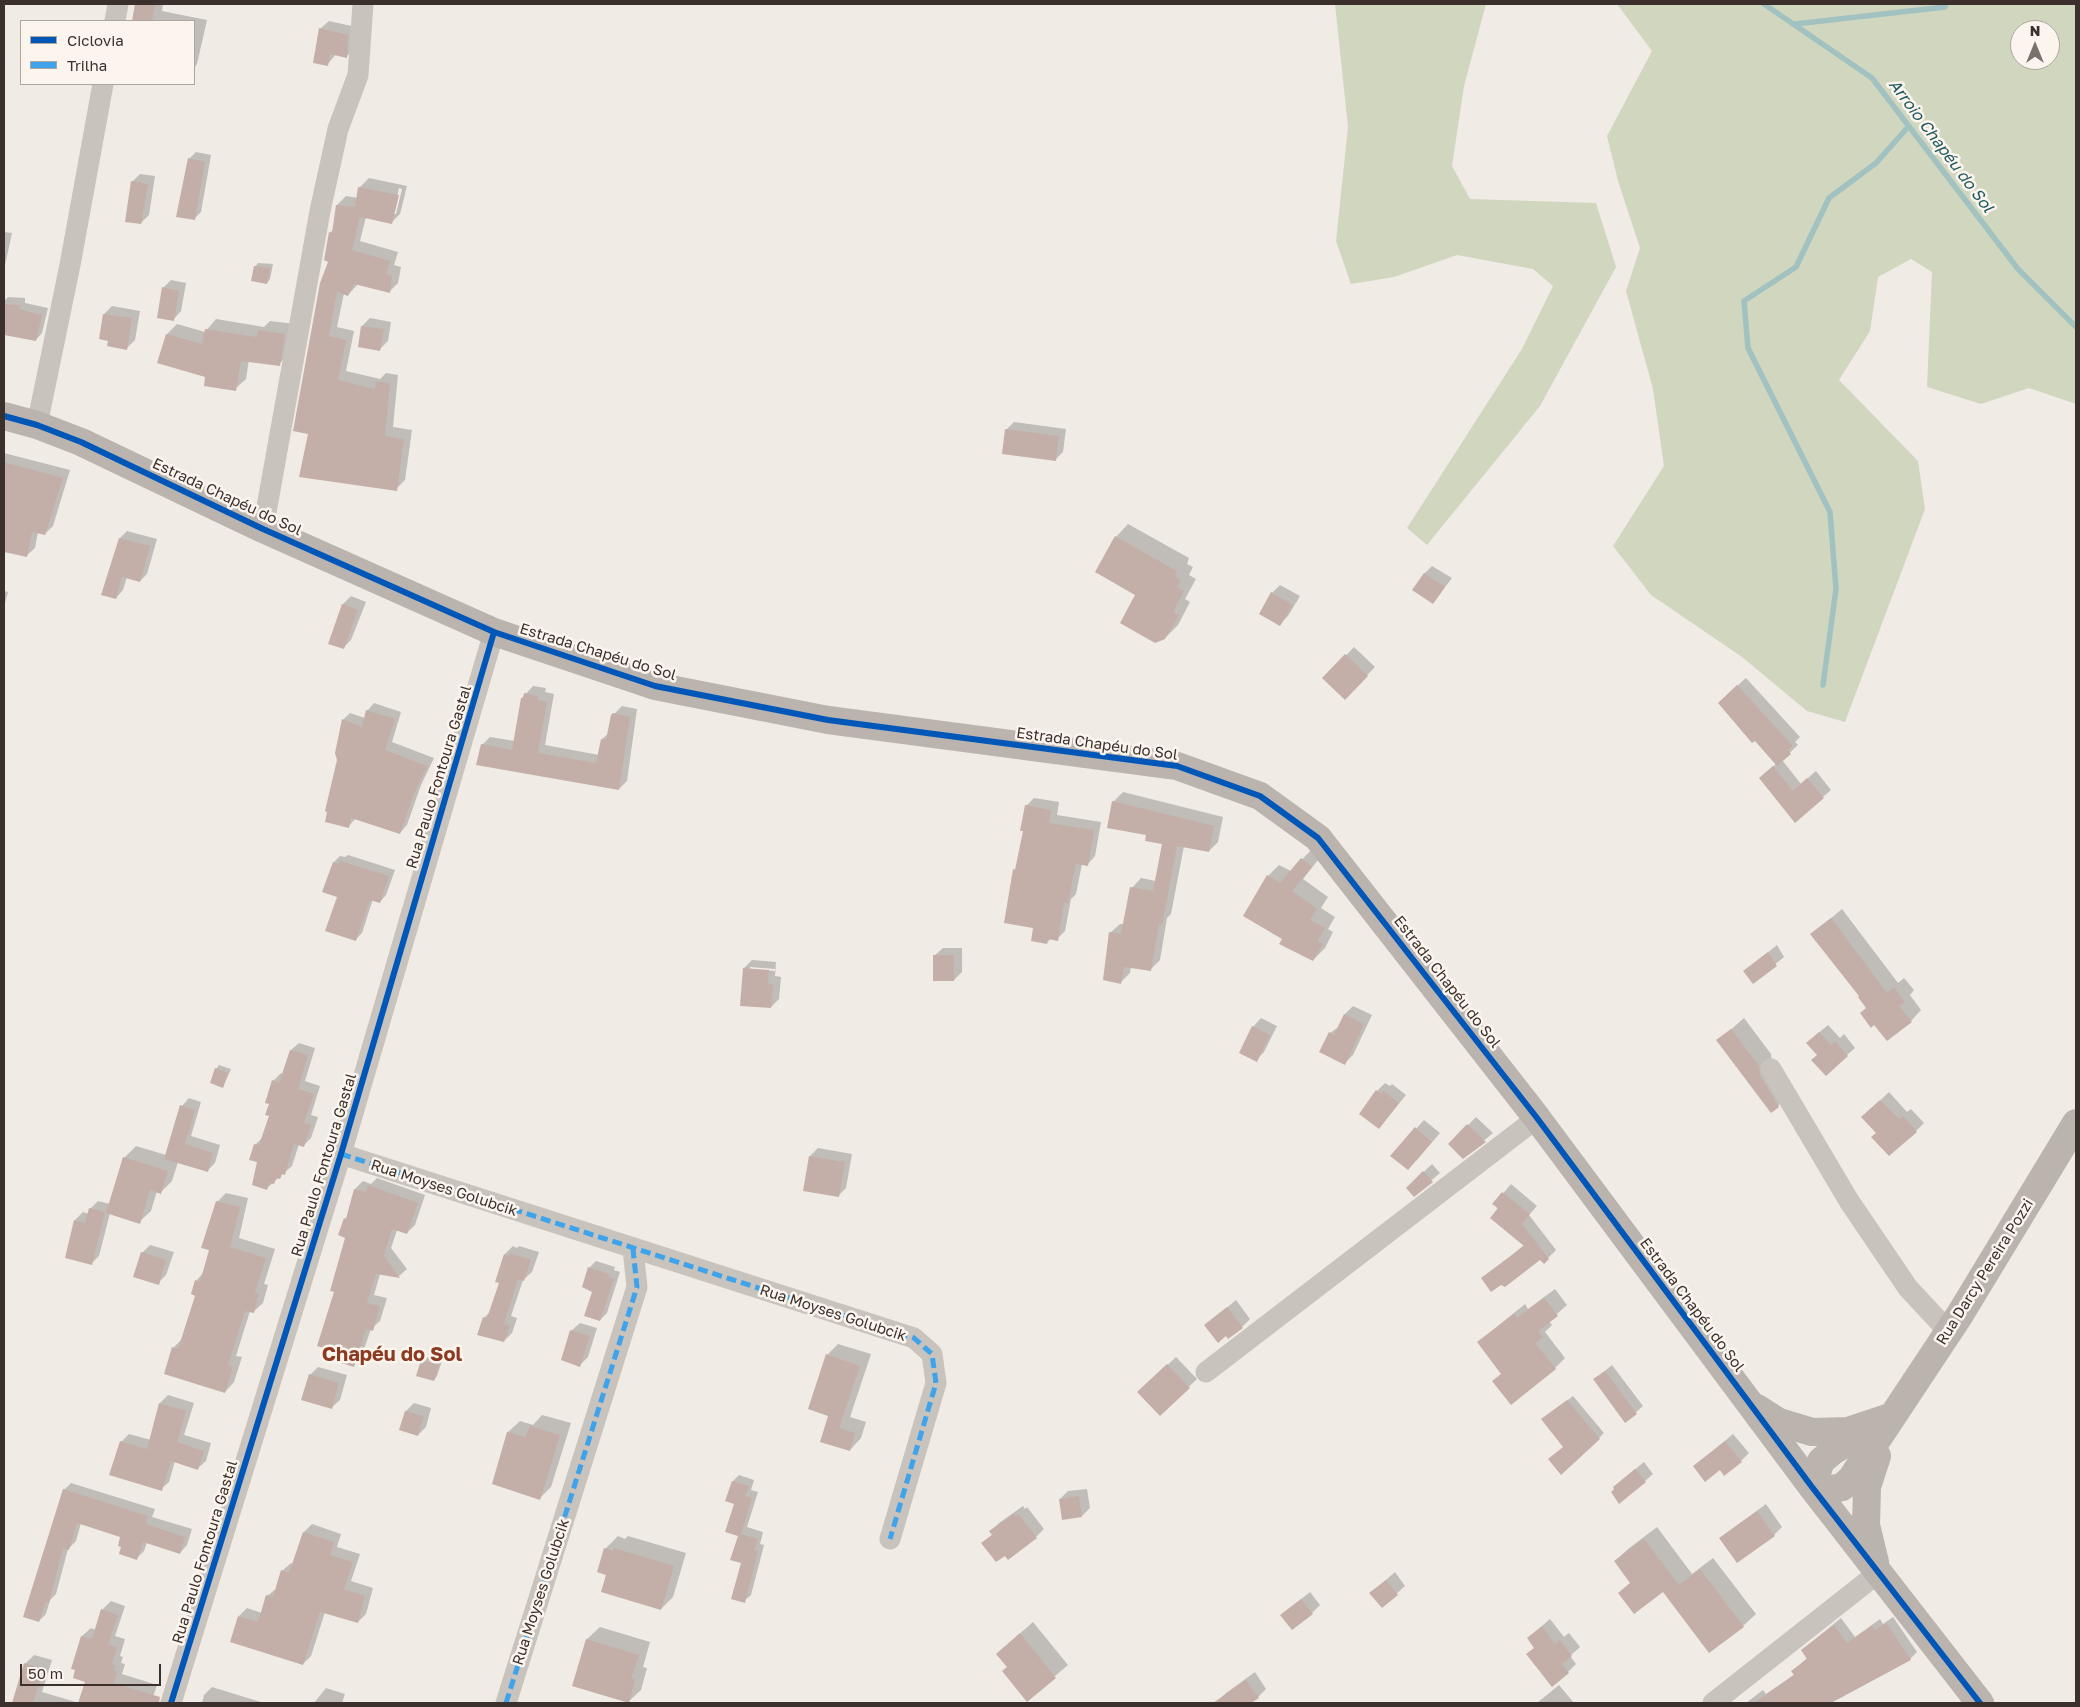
<!DOCTYPE html>
<html>
<head>
<meta charset="utf-8">
<style>
	body { margin:0 }
	#map { position:relative; width:2080px; height:1707px; overflow:hidden; background:#f0ebe5; font-family:"Golos Text",sans-serif }
	canvas { display:block }
	.frame { position:absolute; inset:0; border:5px solid #3b302b; pointer-events:none }
	.legend { position:absolute; left:20px; top:20px; width:175px; height:65px; box-sizing:border-box; background:#fbf5ee; border:1px solid #aea6a0; margin:0; padding:6px 9px; list-style:none; font-size:15px; color:#3b302b }
	.legend li { display:flex; align-items:center; gap:10px; height:25px }
	.legend b { width:25px; border:1px solid #aea6a0 }
	.north { position:absolute; left:2010px; top:20px; width:50px; height:50px; box-sizing:border-box; background:#fbf5ee; border:1px solid #aea6a0; border-radius:50%; rotate:0deg; font-size:14px; font-weight:700; line-height:20px; text-align:center; color:#3b302b }
	.north::after { content:''; display:block; margin:auto; width:18px; height:22px; background:#7a716c; clip-path:polygon(50% 0,100% 100%,50% 72%,0 100%) }
	.scale { position:absolute; left:20px; top:1664px; width:141px; height:22px; box-sizing:border-box; border:2px solid #3b302b; border-top:0; padding-left:6px; font-size:15px; line-height:18px; white-space:nowrap; color:#3b302b; -webkit-text-stroke:4px #fbf5ee; paint-order:stroke }
</style>
</head>
<body>
<div id="map">
<canvas width="2080" height="1707"></canvas>
<div class="frame"></div>
<ul class="legend">
<li><b style="height:6px;background:#0057b8"></b>Ciclovia</li>
<li><b style="height:6px;background:#3fa3eb"></b>Trilha</li>
</ul>
<div class="north">N</div>
<div class="scale">50 m</div>
</div>
<script>
const ctx = document.querySelector('canvas').getContext('2d');
ctx.lineJoin = 'round';
function paint(path, color) { ctx.fillStyle = color; ctx.fill(path, 'evenodd'); }
const poly = rows => new Path2D(rows.map(r => 'M' + r).join(''));
function stroke(path, color, width, dash) { ctx.strokeStyle = color; ctx.lineWidth = width; ctx.lineCap = dash ? 'butt' : 'round'; ctx.setLineDash(dash || []); ctx.stroke(path); }
function label(font, color, halo, rows, align = 'center') {
  ctx.font = font + ' "Golos Text",sans-serif'; ctx.lineWidth = 5; ctx.setLineDash([]); ctx.textBaseline = 'middle'; ctx.strokeStyle = halo; ctx.fillStyle = color; for (const [text, x, y, turn = 0] of rows) {
    ctx.save(); ctx.translate(x, y); ctx.rotate((+turn || 0) * Math.PI / 180); ctx.textAlign = isNaN(turn) ? turn : align; if (halo) ctx.strokeText(text, 0, 0); ctx.fillText(text, 0, 0); ctx.restore();
  }
}
paint(poly([
	[1335,4,1486,4,1464,86,1452,166,1470,199,1596,203,1616,267,1540,406,1427,545,1407,528,1522,349,1553,286,1533,269,1457,255,1394,277,1351,284,1336,241,1348,127],
	[1617,4,2076,4,2076,404,2029,388,1981,404,1927,387,1932,272,1911,259,1878,277,1870,331,1839,380,1918,461,1925,509,1845,722,1807,711,1742,657,1651,595,1613,546,1664,466,1653,389,1626,291,1640,248,1618,181,1607,136,1652,51],
	[2020,30,2050,30,2050,60,2020,60]
]), '#d1d6bf');
paint(poly([
	[136,4,163,4,162,11,207,20,197,64,194,68,194,21,133,21],
	[329,21,356,27,354,49,346,57,336,54,327,65,320,29],
	[196,152,211,155,201,212,194,219,189,159],
	[140,174,155,176,149,215,141,223,132,182],
	[369,178,407,186,400,214,391,223,366,217,360,241,398,252,394,265,401,267,398,283,389,292,358,284,348,295,344,293,337,327,354,331,346,371,380,379,386,373,398,375,393,427,412,430,405,480,396,489,309,433,329,261,330,233,334,229,337,205,346,196,358,198,360,187],
	[399,188,402,189,396,214,393,214],
	[4,232,12,233,4,270],
	[258,263,273,264,270,279,267,283,255,267],
	[171,280,186,283,181,311,173,320,163,288],
	[8,297,25,298,25,303,48,308,42,333,36,340,4,334,4,301],
	[112,306,140,311,135,340,127,348,104,314],
	[370,318,391,322,388,341,380,349,362,326],
	[216,319,264,327,270,321,295,324,289,354,279,364,249,360,246,379,235,389,167,334,177,324,205,332],
	[1014,422,1066,429,1063,452,1055,460,1006,430],
	[4,453,70,470,53,526,45,534,38,532,35,548,26,556,4,551],
	[1128,524,1189,558,1187,564,1193,567,1189,575,1196,579,1185,599,1190,602,1178,625,1165,638,1137,595,1116,537],
	[127,531,157,539,147,574,140,581,127,577,123,590,116,598,120,538],
	[1432,566,1452,578,1433,603,1424,574],
	[1280,585,1300,596,1288,616,1280,624,1272,593],
	[4,591,8,592,4,607],
	[351,596,366,602,351,640,343,648,330,643,343,604],
	[1354,647,1375,667,1345,698,1324,678],
	[1746,678,1800,737,1795,742,1798,745,1782,760,1801,784,1816,771,1831,790,1795,821,1769,770,1776,764,1727,695],
	[533,686,546,688,545,692,554,694,545,745,599,755,602,739,609,733,612,716,622,706,637,709,627,781,619,789,482,745,490,737,515,741,522,698],
	[374,703,401,712,392,742,434,758,421,785,407,825,400,833,356,818,348,827,339,760,343,720,350,713,365,718,367,711],
	[1123,792,1223,817,1218,842,1209,851,1184,846,1171,914,1167,918,1160,960,1150,970,1131,967,1130,973,1121,982,1110,933,1120,924,1125,924,1132,888,1141,878,1156,881,1163,843,1148,834,1113,802],
	[1034,798,1059,802,1057,815,1101,822,1095,856,1087,865,1082,864,1076,894,1071,899,1065,931,1057,939,1051,938,1047,943,1034,927,1014,870,1017,867,1024,830,1026,806],
	[1313,848,1322,855,1303,879,1328,897,1321,908,1335,917,1328,929,1333,932,1325,948,1313,960,1284,938,1268,876,1279,865,1291,871],
	[348,855,395,870,386,895,380,902,373,899,362,933,355,940,338,896,324,891,334,862,340,856,345,857],
	[1842,909,1898,983,1904,978,1914,990,1910,995,1921,1010,1911,1021,1875,1023,1861,996,1812,934],
	[1777,945,1784,957,1754,982,1745,971],
	[943,948,962,948,962,972,954,980,934,956],
	[752,960,776,962,775,976,781,977,779,999,771,1007,744,968],
	[750,967,775,969,775,971,750,969],
	[1353,1006,1372,1015,1353,1055,1345,1063,1330,1033,1340,1026,1345,1014],
	[1261,1018,1277,1026,1264,1052,1256,1060,1253,1027],
	[1744,1018,1771,1054,1772,1063,1790,1093,1778,1106,1718,1041],
	[1828,1025,1840,1038,1844,1034,1855,1048,1847,1055,1818,1054,1816,1035],
	[299,1043,315,1048,305,1081,320,1086,311,1115,318,1117,311,1138,303,1146,299,1144,292,1166,266,1189,258,1161,251,1159,256,1144,263,1137,270,1115,273,1081,281,1073,283,1074,291,1050],
	[219,1065,231,1069,223,1087,216,1069],
	[1385,1083,1390,1086,1392,1084,1406,1095,1379,1128,1377,1091],
	[1889,1092,1907,1112,1911,1109,1924,1123,1916,1131,1877,1132,1871,1109],
	[189,1098,201,1102,191,1136,220,1145,215,1163,207,1171,178,1162,172,1181,161,1192,157,1191,151,1211,139,1222,110,1213,99,1256,91,1264,75,1220,83,1212,89,1214,90,1209,98,1201,110,1204,124,1158,136,1146,166,1155,182,1106],
	[1476,1117,1493,1133,1464,1157,1450,1144],
	[1424,1120,1440,1133,1416,1161,1392,1156],
	[818,1148,852,1154,846,1188,838,1196,810,1156],
	[1432,1164,1440,1173,1414,1195,1407,1188],
	[377,1178,425,1195,415,1225,407,1233,397,1230,391,1248,407,1269,399,1276,380,1274,374,1295,387,1298,380,1321,371,1329,361,1358,353,1366,343,1352,335,1291,347,1237,345,1219,348,1216,355,1189,363,1181,371,1184],
	[1511,1184,1537,1206,1529,1215,1556,1250,1544,1262,1540,1259,1483,1279,1524,1245,1494,1204],
	[226,1193,248,1198,239,1238,275,1249,264,1284,268,1285,263,1303,253,1312,250,1311,236,1356,242,1357,234,1382,225,1392,173,1348,182,1339,196,1295,196,1281,203,1273,211,1249,217,1202],
	[150,1245,174,1252,166,1275,158,1283,142,1253],
	[513,1246,517,1248,519,1246,539,1252,532,1272,523,1280,511,1316,517,1318,512,1333,504,1341,484,1318,491,1311,501,1282,505,1254],
	[596,1261,615,1267,614,1270,620,1272,607,1313,600,1320,589,1268],
	[1555,1289,1567,1305,1549,1321,1552,1325,1545,1332,1565,1358,1555,1368,1494,1381,1502,1373,1478,1342,1525,1304,1528,1309],
	[1236,1300,1250,1319,1242,1327,1226,1335,1206,1325],
	[580,1323,597,1328,588,1357,580,1365,571,1331],
	[838,1344,871,1354,850,1417,866,1422,861,1438,850,1450,829,1415,827,1355],
	[426,1357,442,1361,437,1376,434,1380,418,1375,422,1360],
	[1176,1357,1197,1379,1160,1414,1139,1392],
	[1612,1365,1643,1406,1626,1421,1595,1379],
	[318,1367,347,1375,340,1400,331,1408,310,1375],
	[168,1395,194,1403,184,1435,211,1443,206,1461,198,1468,175,1461,169,1482,161,1489,121,1442,129,1434,151,1440,160,1403],
	[1573,1396,1604,1433,1599,1438,1564,1446,1543,1419],
	[414,1403,431,1408,426,1427,418,1435,401,1429,406,1411],
	[542,1415,571,1423,551,1487,540,1498,493,1483,508,1432,520,1421,533,1425],
	[1733,1434,1749,1453,1741,1461,1720,1468,1695,1466],
	[1644,1462,1653,1474,1645,1481,1622,1480],
	[739,1475,754,1480,751,1490,758,1492,747,1527,763,1532,760,1544,764,1545,751,1595,744,1601,742,1563,733,1481],
	[71,1483,155,1509,152,1517,192,1529,187,1545,180,1553,147,1542,144,1551,137,1558,123,1546,122,1536,81,1523,76,1541,68,1549,56,1594,50,1600,46,1614,39,1621,64,1490],
	[1087,1489,1090,1508,1082,1516,1060,1499,1068,1491],
	[1766,1504,1782,1527,1774,1535,1720,1538],
	[1023,1506,1025,1509,1027,1507,1044,1529,1036,1537,1005,1554,982,1543,993,1534,991,1531,999,1523],
	[312,1524,341,1534,337,1547,360,1554,351,1581,373,1588,366,1614,358,1622,325,1612,311,1656,303,1664,239,1616,247,1608,262,1613,267,1596,277,1588,282,1571,291,1563,293,1564,304,1532],
	[1657,1527,1692,1574,1713,1558,1756,1614,1743,1626,1709,1652,1664,1590,1620,1593,1631,1582,1615,1561,1628,1549],
	[618,1536,625,1539,628,1536,686,1553,673,1597,661,1609,607,1574,605,1549],
	[1395,1572,1405,1586,1382,1607,1371,1593],
	[1310,1592,1320,1605,1312,1613,1290,1608],
	[111,1601,125,1606,115,1636,125,1639,120,1656,123,1657,121,1663,125,1664,122,1674,157,1685,151,1703,79,1703,86,1681,82,1636,91,1628,96,1630,102,1610],
	[1893,1617,1917,1652,1910,1659,1830,1703,1746,1703,1763,1690,1766,1694,1795,1674,1793,1671,1807,1658,1802,1650,1841,1618,1855,1637,1880,1619,1883,1624],
	[1550,1619,1564,1637,1569,1633,1580,1647,1570,1656,1576,1664,1568,1672,1535,1647,1528,1638],
	[1033,1622,1068,1665,1027,1700,1008,1666,997,1654],
	[600,1627,650,1642,643,1667,647,1668,641,1690,628,1702,573,1685,587,1639],
	[34,1655,52,1660,42,1692,79,1703,13,1703,26,1663],
	[1255,1672,1266,1689,1258,1697,1249,1703,1219,1703,1218,1701,1226,1693],
	[1559,1685,1574,1703,1537,1703],
	[212,1687,264,1703,202,1703,204,1695],
	[326,1688,345,1694,342,1703,314,1703]
]), '#0003');
stroke(poly([
	[1764,4,1872,78,2018,269,2076,327],
	[1795,24,1945,7,1946,4],
	[1823,685,1836,589,1830,512,1748,348,1744,301,1796,267,1829,198,1876,163,1909,126]
]), '#a1c2c1', 5.5);
paint(poly([
	[135,4,155,4,152,21,132,21],
	[319,28,348,35,347,58,330,54,328,66,313,63],
	[188,158,205,162,195,220,176,217],
	[131,181,148,184,141,224,125,222],
	[358,187,399,195,392,224,360,217,352,250,390,261,386,274,392,276,390,293,354,284,348,296,337,292,329,336,346,340,338,380,375,389,376,381,390,383,385,436,404,439,397,491,299,477,308,434,293,431,320,283,328,262,324,260,329,232,332,233,336,205,355,207],
	[254,266,270,268,267,284,251,281],
	[162,287,179,291,174,321,157,318],
	[4,304,20,305,19,309,42,315,36,341,4,335],
	[103,314,132,318,127,350,107,346,108,341,99,339],
	[361,326,384,329,380,351,358,347],
	[205,329,257,337,258,330,285,334,280,366,241,361,236,391,204,386,205,377,157,363,166,334,202,344],
	[1005,429,1059,436,1056,461,1002,454],
	[4,462,63,478,45,535,32,532,27,557,4,552],
	[1115,536,1177,571,1175,577,1181,580,1177,587,1184,591,1173,612,1179,615,1165,639,1155,643,1120,623,1135,595,1095,572],
	[119,538,150,546,140,582,122,577,116,599,101,595],
	[1424,573,1445,587,1433,604,1412,590],
	[1271,592,1293,605,1280,626,1259,614],
	[342,604,358,610,344,649,328,644],
	[1345,654,1368,676,1345,700,1322,678],
	[1737,685,1793,746,1788,750,1791,754,1777,766,1755,741,1752,743,1718,703],
	[524,693,538,696,538,700,547,702,538,753,596,763,601,739,606,740,611,715,613,713,630,717,619,790,476,765,481,744,512,750,521,698,523,698],
	[366,710,395,719,385,750,427,766,414,794,400,834,351,818,349,828,325,822,327,812,325,811,337,760,335,753,342,719,362,727],
	[1773,766,1793,791,1807,778,1824,798,1795,823,1759,778],
	[1112,801,1214,826,1209,852,1177,846,1162,925,1159,924,1151,971,1124,967,1121,984,1103,980,1109,932,1121,934,1130,887,1153,891,1162,844,1145,841,1146,835,1107,828],
	[1025,805,1051,810,1049,823,1094,830,1088,866,1076,864,1068,903,1064,903,1058,941,1048,939,1047,944,1031,941,1033,928,1004,923,1013,869,1015,870,1023,831,1020,831],
	[1301,858,1312,867,1292,891,1317,909,1310,920,1325,928,1317,941,1323,944,1313,961,1279,944,1282,939,1243,916,1267,875,1280,883],
	[340,861,389,876,380,903,370,900,356,941,325,931,337,897,322,892,333,862,339,864],
	[1831,918,1887,993,1894,987,1905,1002,1899,1006,1912,1022,1887,1041,1874,1025,1871,1028,1860,1013,1866,1008,1858,997,1859,996,1810,934],
	[1768,952,1777,966,1753,984,1743,971],
	[933,955,954,955,954,981,933,981],
	[743,968,769,970,768,984,773,984,771,1008,740,1006],
	[1344,1014,1364,1024,1345,1065,1319,1052,1329,1032,1334,1035],
	[1252,1026,1270,1035,1257,1062,1239,1053],
	[1731,1029,1759,1066,1760,1075,1779,1107,1771,1113,1716,1040],
	[1819,1032,1831,1045,1835,1041,1848,1056,1826,1076,1811,1060,1817,1055,1806,1043],
	[290,1050,308,1055,298,1089,314,1094,304,1123,311,1125,304,1147,294,1144,285,1175,282,1174,280,1179,276,1178,274,1184,269,1183,267,1190,252,1185,257,1162,249,1160,254,1144,259,1145,269,1116,265,1115,269,1104,265,1103,272,1080,279,1083],
	[215,1068,228,1073,223,1088,210,1083],
	[1376,1090,1381,1094,1383,1091,1399,1103,1379,1129,1359,1114],
	[1880,1100,1899,1119,1903,1116,1917,1132,1889,1156,1871,1137,1876,1133,1861,1117],
	[180,1105,195,1110,185,1144,213,1153,208,1172,164,1159],
	[1467,1124,1486,1142,1463,1159,1448,1144],
	[1415,1127,1432,1142,1408,1170,1390,1156],
	[809,1156,845,1162,839,1197,803,1191],
	[123,1157,168,1171,161,1194,150,1190,140,1224,106,1213],
	[1423,1171,1433,1182,1414,1197,1406,1188],
	[368,1185,418,1203,407,1234,392,1229,384,1256,400,1278,376,1274,367,1303,380,1306,373,1331,366,1329,354,1367,338,1362,341,1353,317,1346,334,1292,330,1291,345,1238,338,1235,344,1218,346,1219,354,1189,366,1192],
	[1502,1192,1530,1214,1522,1224,1549,1259,1544,1264,1540,1260,1505,1287,1501,1285,1491,1292,1481,1278,1524,1246,1490,1218,1498,1208,1492,1204],
	[216,1201,240,1207,230,1247,266,1258,255,1293,259,1294,254,1313,245,1311,228,1365,233,1367,225,1393,164,1374,172,1347,178,1349,195,1296,191,1294,195,1280,200,1282,209,1250,201,1248],
	[89,1208,105,1212,92,1265,65,1258,74,1220,85,1223],
	[141,1252,166,1260,159,1285,133,1277],
	[510,1253,531,1260,524,1281,518,1279,504,1324,510,1326,504,1342,477,1335,483,1317,487,1318,499,1283,495,1282,504,1254,509,1256],
	[588,1267,609,1274,608,1277,614,1279,600,1321,584,1316,592,1292,582,1287],
	[1544,1298,1558,1316,1538,1331,1543,1337,1535,1343,1556,1369,1511,1405,1492,1381,1501,1374,1477,1342,1514,1314,1517,1318],
	[1227,1307,1243,1328,1228,1339,1226,1336,1218,1343,1204,1325],
	[570,1330,590,1336,580,1367,561,1360],
	[826,1354,860,1366,839,1428,855,1433,850,1451,820,1442,828,1416,808,1409],
	[421,1360,439,1365,434,1381,416,1376],
	[1167,1364,1190,1388,1160,1416,1137,1392],
	[1605,1371,1637,1414,1625,1423,1593,1379],
	[309,1374,339,1383,332,1409,301,1400],
	[1567,1400,1600,1439,1561,1475,1548,1459,1563,1447,1541,1419],
	[159,1403,186,1411,177,1442,204,1451,198,1470,171,1461,162,1491,109,1475,120,1441,147,1449],
	[405,1411,424,1416,418,1436,399,1430],
	[530,1426,560,1435,540,1500,492,1484,507,1432,525,1437],
	[1725,1441,1742,1462,1724,1476,1720,1470,1705,1482,1693,1466],
	[1635,1469,1646,1482,1619,1504,1611,1492,1614,1489,1613,1487],
	[732,1481,749,1486,745,1496,752,1498,741,1534,758,1539,754,1550,758,1551,745,1603,731,1599,741,1563,730,1560,738,1536,725,1532,734,1504,725,1501],
	[63,1489,148,1516,146,1524,185,1537,180,1554,143,1542,137,1560,119,1554,121,1547,118,1546,120,1537,77,1523,69,1550,63,1548,49,1603,46,1602,39,1622,23,1617],
	[1079,1496,1082,1517,1062,1520,1059,1499],
	[1757,1511,1775,1536,1737,1563,1719,1538],
	[1014,1514,1016,1516,1018,1514,1037,1538,1008,1560,1005,1556,996,1562,981,1543,992,1535,989,1531],
	[303,1532,334,1542,330,1555,353,1562,344,1589,365,1596,358,1623,320,1612,303,1665,230,1642,238,1616,258,1622,266,1595,273,1597,281,1570,289,1573],
	[1644,1539,1679,1585,1700,1569,1744,1627,1709,1653,1663,1592,1634,1614,1618,1593,1630,1583,1614,1561],
	[604,1548,613,1551,614,1548,674,1566,661,1610,601,1592,606,1575,597,1572],
	[1386,1580,1398,1595,1382,1608,1369,1593],
	[1301,1599,1313,1614,1292,1630,1280,1615],
	[101,1609,118,1615,108,1644,117,1647,112,1664,115,1666,114,1671,117,1672,114,1683,160,1697,159,1703,78,1703,85,1682,73,1678,75,1670,71,1669,81,1636,92,1639],
	[1886,1623,1911,1660,1831,1703,1754,1703,1794,1675,1791,1671,1807,1659,1801,1650,1834,1625,1847,1643,1872,1626,1875,1630],
	[1542,1626,1555,1644,1560,1640,1572,1656,1562,1664,1569,1673,1552,1687,1526,1654,1534,1648,1527,1638],
	[1020,1633,1056,1678,1027,1702,1002,1671,1007,1667,996,1654],
	[586,1639,639,1655,631,1679,635,1680,629,1703,572,1686],
	[24,1663,44,1669,33,1703,12,1703],
	[1246,1680,1259,1698,1251,1703,1213,1703]
]), '#c3afa7');
stroke(poly([
	[115,21,118,4],
	[37,425,70,265,103,84],
	[263,529,320,211,338,129,358,75,363,4],
	[1771,1069,1849,1201,1908,1288,1949,1332],
	[341,1154,914,1338,932,1354,936,1383,890,1539],
	[1206,1372,1537,1118],
	[171,1703,341,1154,494,632],
	[506,1703,637,1287,633,1249],
	[1713,1703,1878,1573]
]), '#c9c3be', 21);
stroke(poly([
	[4,416,37,425,81,442,263,529,494,632,655,686,828,720,1177,766,1260,796,1318,838,1537,1118,1812,1487,1980,1703],
	[1757,1408,1779,1422,1812,1432,1848,1431,1890,1417],
	[1812,1487,1833,1489,1842,1487,1851,1479,1959,1316,2076,1123],
	[1812,1487,1821,1461,1833,1451,1865,1432],
	[1875,1562,1866,1525,1867,1487,1877,1456]
]), '#bab3ae', 28);
stroke(poly([
	[341,1154,914,1338,932,1354,936,1383,890,1539],
	[506,1703,637,1287,633,1249]
]), '#3fa3eb', 5, [10, 5]);
stroke(poly([
	[4,416,37,425,81,442,263,529,494,632,655,686,828,720,1177,766,1260,796,1318,838,1537,1118,1812,1487,1980,1703],
	[171,1703,341,1154,494,632]
]), '#0057b8', 6);
label('15px', '#3b302b', '#fbf5ee', [
	["Estrada Chapéu do Sol",227,497,25],
	["Estrada Chapéu do Sol",598,652,17],
	["Estrada Chapéu do Sol",1097,744,8],
	["Rua Paulo Fontoura Gastal",439,777,-73],
	["Estrada Chapéu do Sol",1447,982,52],
	["Rua Paulo Fontoura Gastal",324,1165,-73],
	["Rua Moyses Golubcik",444,1188,18],
	["Rua Darcy Pereira Pozzi",1985,1272,-58],
	["Estrada Chapéu do Sol",1692,1305,53],
	["Rua Moyses Golubcik",833,1313,18],
	["Rua Paulo Fontoura Gastal",205,1552,-73],
	["Rua Moyses Golubcik",541,1592,-72]
]);
label('italic 16px', '#1f5a5e', '#fbf5ee', [
	["Arroio Chapéu do Sol",1941,146,53]
]);
label('bold 20px', '#8c3b22', '#fbf5ee', [
	["Chapéu do Sol",392,1355]
]);
</script>
</body>
</html>
